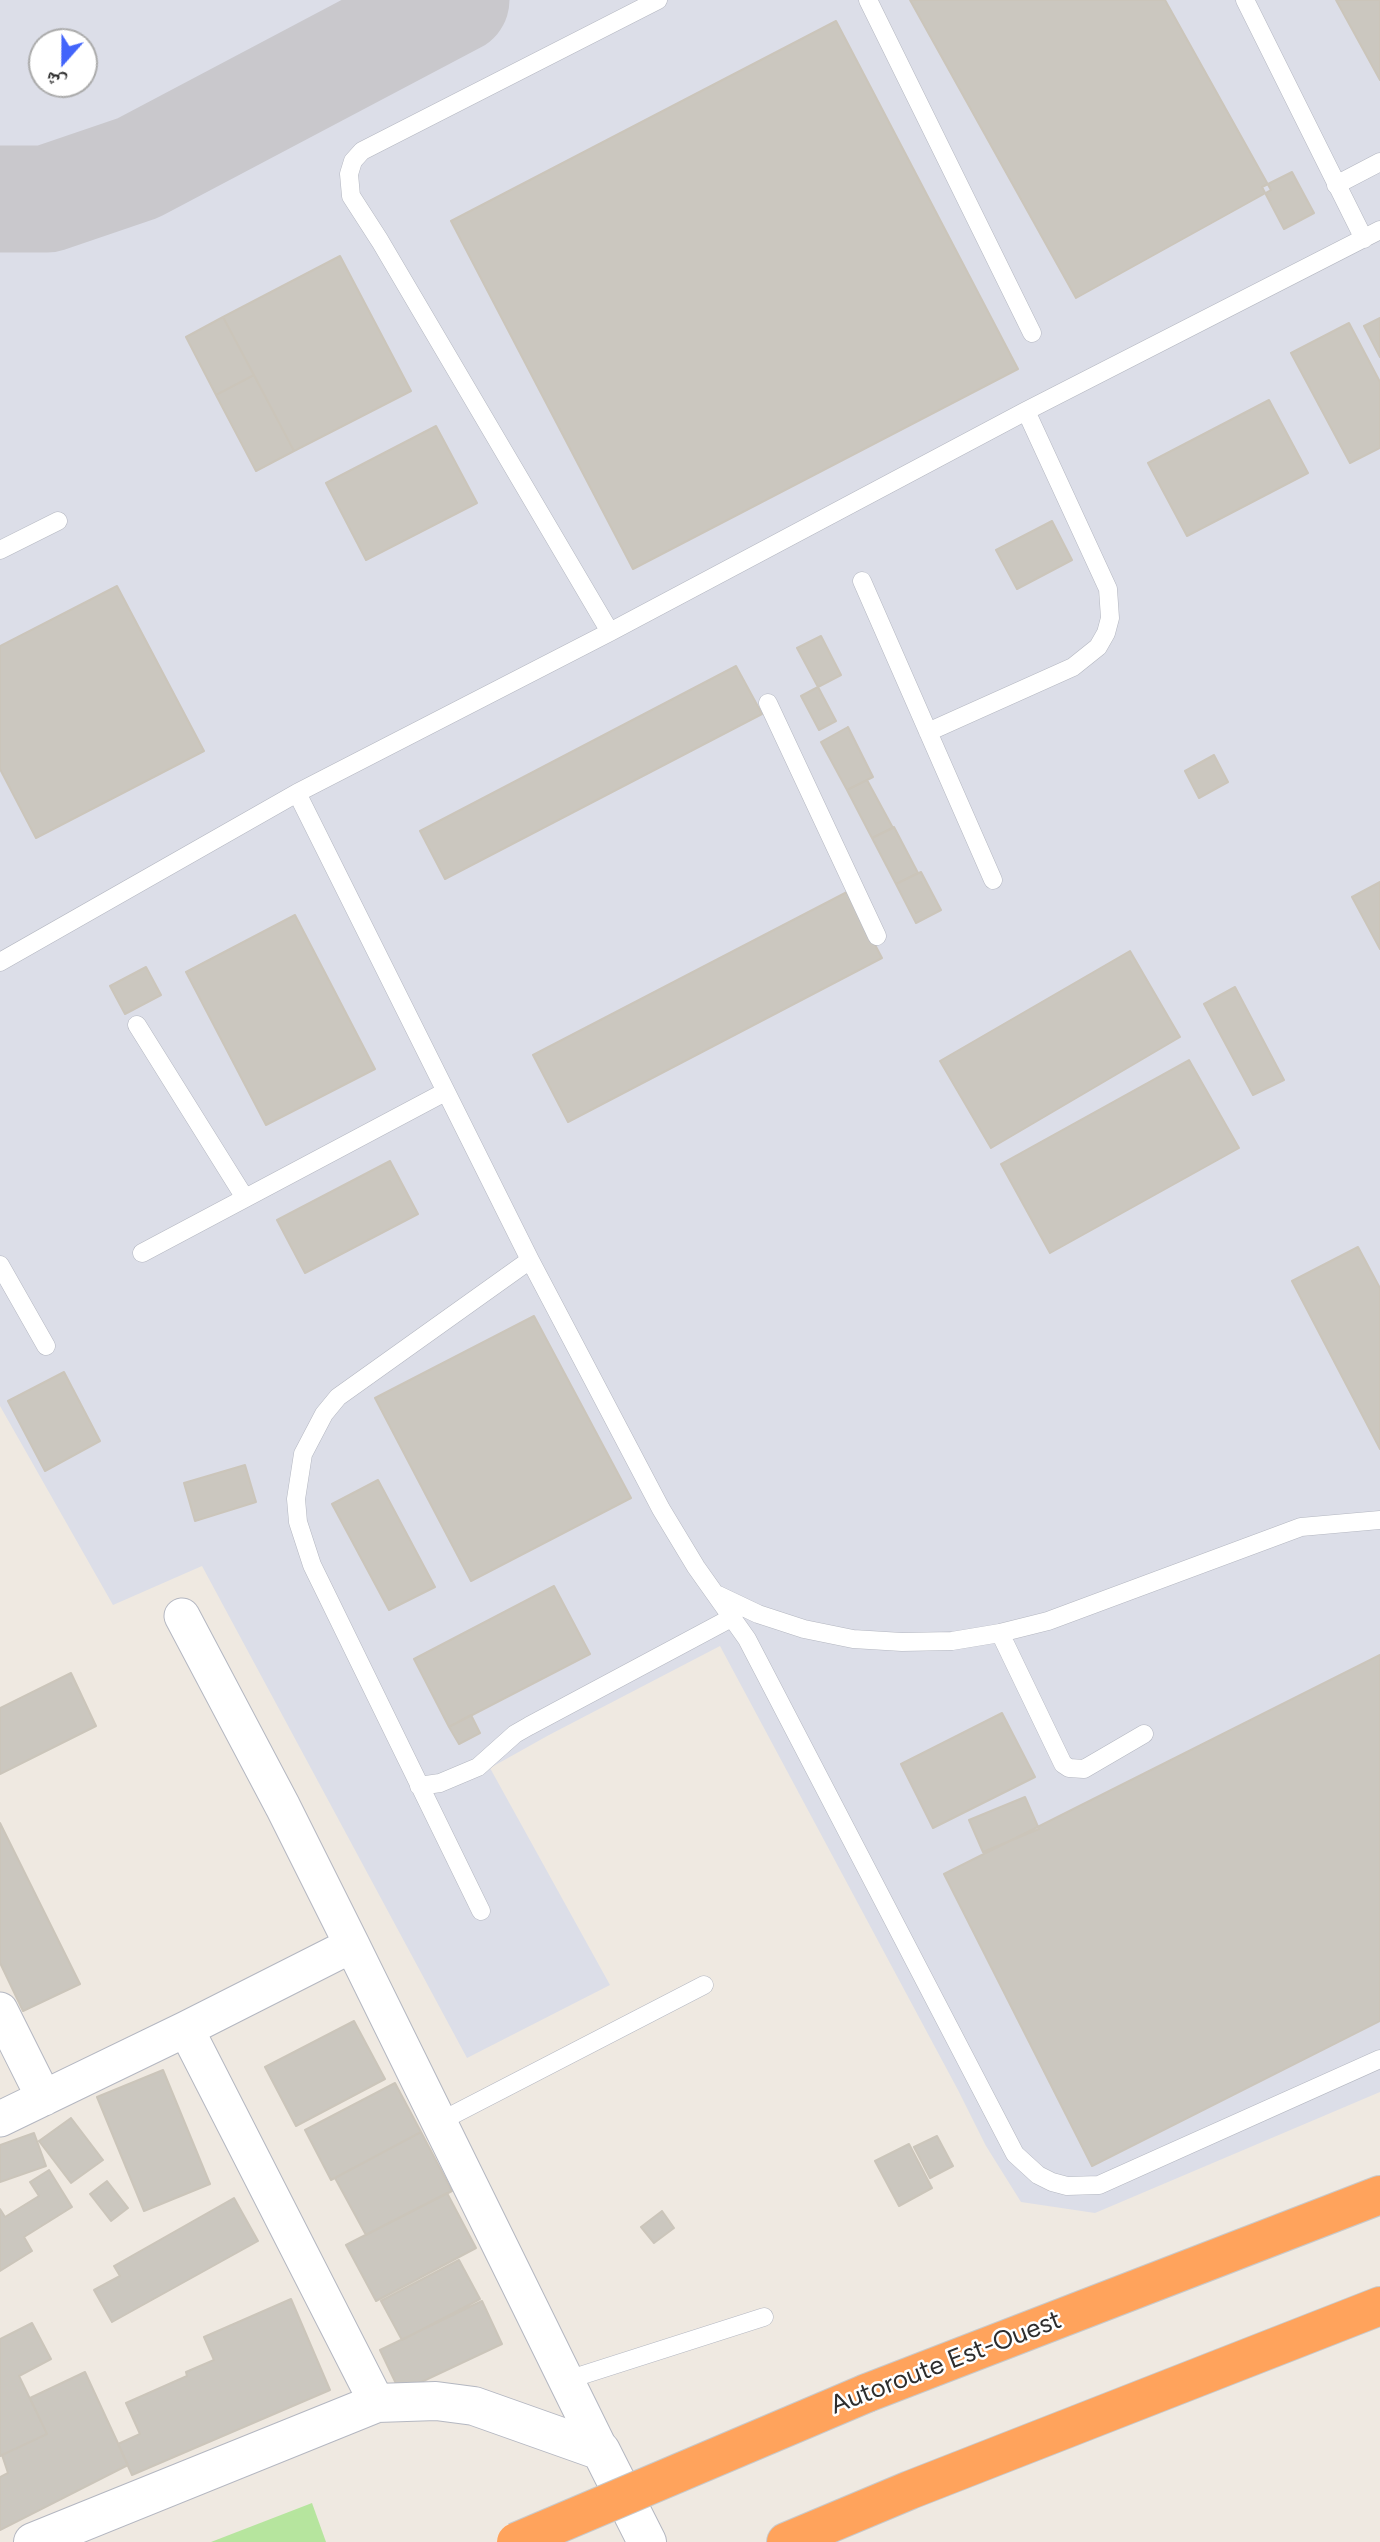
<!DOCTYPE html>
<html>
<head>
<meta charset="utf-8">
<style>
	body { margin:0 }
	#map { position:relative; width:1380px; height:2542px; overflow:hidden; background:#efe9e1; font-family:Figtree,"Noto Naskh Arabic",sans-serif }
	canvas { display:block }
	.north { position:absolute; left:28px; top:28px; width:70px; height:70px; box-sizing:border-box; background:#fff; border:2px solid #ababab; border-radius:50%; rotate:201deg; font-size:19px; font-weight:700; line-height:28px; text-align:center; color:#2e2e2e }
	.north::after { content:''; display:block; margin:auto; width:24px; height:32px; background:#4264fb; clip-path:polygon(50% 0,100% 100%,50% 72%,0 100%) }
</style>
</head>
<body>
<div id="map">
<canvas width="1380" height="2542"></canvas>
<div class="north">ش</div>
</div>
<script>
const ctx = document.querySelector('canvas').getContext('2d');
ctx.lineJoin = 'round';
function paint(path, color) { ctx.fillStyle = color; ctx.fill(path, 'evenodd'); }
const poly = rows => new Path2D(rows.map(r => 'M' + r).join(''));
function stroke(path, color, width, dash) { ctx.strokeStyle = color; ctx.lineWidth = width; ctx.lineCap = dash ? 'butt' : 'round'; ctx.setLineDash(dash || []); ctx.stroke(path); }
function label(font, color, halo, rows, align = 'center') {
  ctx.font = font + ' Figtree,sans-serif'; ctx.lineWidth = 5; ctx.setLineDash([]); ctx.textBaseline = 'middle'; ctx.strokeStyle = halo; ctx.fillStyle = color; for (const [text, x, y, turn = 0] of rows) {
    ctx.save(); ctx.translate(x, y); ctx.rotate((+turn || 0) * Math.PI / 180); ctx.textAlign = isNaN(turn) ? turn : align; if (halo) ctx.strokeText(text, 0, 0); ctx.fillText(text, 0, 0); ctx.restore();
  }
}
paint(poly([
	[0,0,1380,0,1380,2092,1095,2213,1021,2202,986,2146,958,2090,720,1646,549,1735,490,1768,610,1985,467,2058,202,1566,113,1605,0,1406],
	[42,42,84,42,84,84,42,84]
]), '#dcdee8');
paint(poly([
	[312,2503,326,2542,211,2542]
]), '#b6e59e');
stroke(poly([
	[0,199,47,199,138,168,456,0]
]), '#c9c8cc', 107);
const building = poly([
	[910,0,1165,0,1271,190,1076,298,910,0],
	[1336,0,1380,0,1380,80,1336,0],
	[836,21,1018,369,633,569,451,221,836,21],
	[1292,172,1314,213,1284,229,1262,187,1292,172],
	[340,256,411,391,294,451,223,317,340,256],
	[223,317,254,375,216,395,186,337,223,317],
	[1380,318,1380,357,1364,326,1380,318],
	[1349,323,1380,382,1380,448,1350,463,1291,353,1349,323],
	[254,375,294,451,256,471,216,395,254,375],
	[1269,400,1308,473,1187,536,1148,463,1269,400],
	[436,426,477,503,366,560,326,483,436,426],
	[1052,521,1072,560,1017,589,996,550,1052,521],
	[117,586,204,751,36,838,0,769,0,646,117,586],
	[821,636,841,675,818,687,797,648,821,636],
	[736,666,762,714,445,879,420,831,736,666],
	[818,687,836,721,819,730,801,696,818,687],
	[848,727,873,777,847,790,821,742,848,727],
	[1214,755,1228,782,1199,798,1185,771,1214,755],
	[867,780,893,828,872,838,847,790,867,780],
	[894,827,918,873,896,884,872,838,894,827],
	[921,872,941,910,916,923,896,884,921,872],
	[1380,882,1380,949,1352,897,1380,882],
	[847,892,882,958,568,1122,533,1055,847,892],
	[295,915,375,1069,266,1125,186,972,295,915],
	[1130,951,1180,1037,991,1148,940,1061,1130,951],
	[146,967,161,995,125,1014,110,986,146,967],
	[1235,987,1284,1080,1253,1095,1204,1004,1235,987],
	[1189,1060,1239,1148,1050,1253,1001,1164,1189,1060],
	[390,1161,418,1214,305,1273,277,1220,390,1161],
	[1358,1247,1380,1288,1380,1449,1292,1281,1358,1247],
	[534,1316,631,1498,471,1581,375,1398,534,1316],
	[64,1372,100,1441,45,1471,8,1401,64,1372],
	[245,1465,256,1502,195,1521,184,1483,245,1465],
	[378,1480,435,1587,389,1610,332,1504,378,1480],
	[554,1586,590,1654,449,1727,414,1659,554,1586],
	[1380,1655,1380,2021,1092,2166,944,1874,1380,1655],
	[71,1673,96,1726,0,1774,0,1708,71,1673],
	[1002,1713,1035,1777,933,1828,901,1764,1002,1713],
	[471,1715,480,1733,459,1744,449,1727,471,1715],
	[1025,1797,1039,1829,983,1852,969,1820,1025,1797],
	[0,1823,80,1984,23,2011,0,1963,0,1823],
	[354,2021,385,2079,296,2126,265,2067,354,2021],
	[163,2070,210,2184,144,2211,97,2097,163,2070],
	[395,2083,421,2132,331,2180,305,2130,395,2083],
	[71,2118,103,2160,71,2183,39,2141,71,2118],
	[421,2132,452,2191,366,2235,335,2178,421,2132],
	[34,2133,46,2166,0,2182,0,2145,34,2133],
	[937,2136,953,2166,930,2178,914,2147,937,2136],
	[909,2144,932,2188,899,2206,875,2161,909,2144],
	[49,2170,72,2207,24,2237,32,2251,0,2271,0,2209,5,2217,39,2196,30,2182,49,2170],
	[107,2181,128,2208,111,2221,90,2194,107,2181],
	[447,2193,476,2248,376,2301,346,2245,447,2193],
	[234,2198,258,2241,112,2322,94,2290,120,2276,114,2266,234,2198],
	[662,2211,674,2228,654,2243,641,2227,662,2211],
	[459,2260,480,2299,402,2340,381,2301,459,2260],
	[291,2299,330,2390,132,2475,118,2444,140,2434,126,2403,187,2376,186,2372,214,2360,204,2337,291,2299],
	[482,2301,502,2344,400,2392,380,2350,482,2301],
	[32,2323,51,2359,19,2376,47,2434,0,2456,0,2339,32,2323],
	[85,2372,128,2465,0,2530,0,2477,8,2473,2,2455,47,2434,30,2398,85,2372]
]);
paint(building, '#cbc7bf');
stroke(building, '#cbc5ba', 2);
const service = poly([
	[868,0,1032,333],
	[1245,0,1364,239],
	[1336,185,1380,162],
	[0,550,58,521],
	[862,581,993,880],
	[610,632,380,241,351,196,349,174,353,161,362,151,658,0],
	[768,703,877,936],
	[928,732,1073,667,1098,647,1106,633,1110,618,1108,589,1026,411],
	[297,793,530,1260,661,1509,696,1567,747,1639,1015,2154,1038,2175,1052,2182,1067,2186,1099,2185,1380,2059],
	[0,962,297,793,610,632,1026,411,1380,230],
	[137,1025,245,1198],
	[142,1253,445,1092],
	[0,1265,46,1346],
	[718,1595,758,1614,804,1629,853,1639,902,1642,952,1641,1000,1633,1048,1621,1301,1527,1380,1520],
	[1000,1633,1063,1764,1069,1768,1084,1769,1144,1734],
	[419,1786,440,1783,478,1767,515,1734,529,1726,733,1617],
	[481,1911,312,1565,298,1522,296,1499,303,1454,324,1414,338,1397,530,1260],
	[439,2122,704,1985],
	[567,2380,764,2317]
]);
const minor = poly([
	[182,1616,283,1807,352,1945,601,2451],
	[0,2010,44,2098],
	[186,2029,377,2403],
	[0,2119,186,2029,352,1945]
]);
const tertiary = poly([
	[33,2542,377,2403,436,2401,474,2406,601,2451,647,2542]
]);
const motorway = poly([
	[867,2393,1380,2195],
	[786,2542,910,2490,1380,2306]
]);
stroke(service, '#b4b7c1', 19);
stroke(minor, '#b4b7c1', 37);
stroke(tertiary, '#b4b7c1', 40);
stroke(motorway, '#c9c9c9', 40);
stroke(service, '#fff', 18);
stroke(minor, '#fff', 35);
stroke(tertiary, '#fff', 38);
stroke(motorway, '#ffa35c', 38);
const motorwayBridge = poly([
	[516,2542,867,2393]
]);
stroke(motorwayBridge, '#c9c9c9', 40, []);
stroke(motorwayBridge, '#ffa35c', 38);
label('26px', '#2e2e2e', '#fff', [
	["Autoroute Est-Ouest",946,2363,-21]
]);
</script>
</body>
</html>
